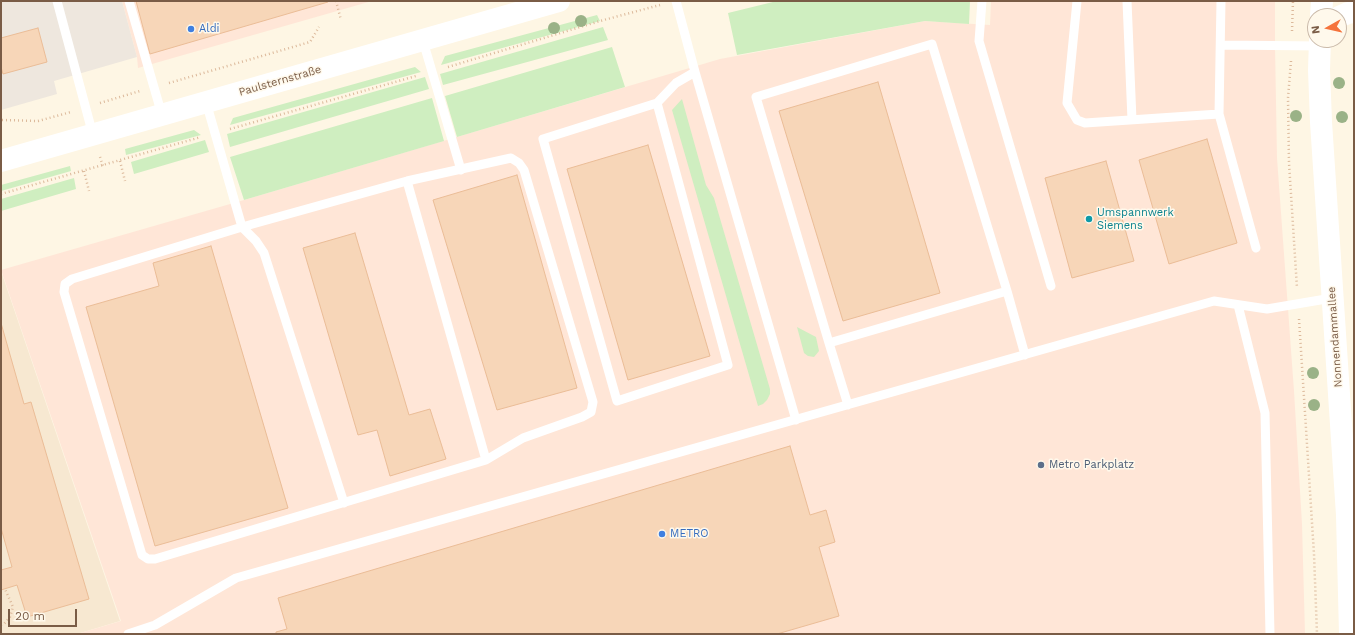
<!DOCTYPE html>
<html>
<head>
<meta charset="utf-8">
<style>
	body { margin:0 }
	#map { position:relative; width:1355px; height:635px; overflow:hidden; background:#fef6e4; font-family:"Work Sans",sans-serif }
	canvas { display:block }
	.frame { position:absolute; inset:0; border:2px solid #7a5c46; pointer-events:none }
	.north { position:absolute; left:1307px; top:8px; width:40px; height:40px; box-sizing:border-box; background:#fff9ec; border:1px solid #cabaaa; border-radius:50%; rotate:262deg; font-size:11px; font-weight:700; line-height:16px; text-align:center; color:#7a5c46 }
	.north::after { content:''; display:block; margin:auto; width:14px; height:18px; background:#f5733c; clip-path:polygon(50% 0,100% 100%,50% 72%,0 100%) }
	.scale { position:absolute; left:8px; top:609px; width:69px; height:18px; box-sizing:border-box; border:2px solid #7a5c46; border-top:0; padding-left:5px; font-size:12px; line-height:14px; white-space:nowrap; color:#7a5c46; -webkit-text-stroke:3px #fff9ec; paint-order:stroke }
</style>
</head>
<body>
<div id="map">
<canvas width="1355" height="635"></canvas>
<div class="frame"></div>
<div class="north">N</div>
<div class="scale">20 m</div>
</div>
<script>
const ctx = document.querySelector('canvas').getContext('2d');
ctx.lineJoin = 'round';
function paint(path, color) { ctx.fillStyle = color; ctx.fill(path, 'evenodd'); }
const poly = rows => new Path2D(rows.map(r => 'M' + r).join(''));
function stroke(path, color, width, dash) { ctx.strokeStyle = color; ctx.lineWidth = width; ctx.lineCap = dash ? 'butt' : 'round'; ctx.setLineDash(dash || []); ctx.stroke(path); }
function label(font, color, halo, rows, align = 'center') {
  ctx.font = font + ' "Work Sans",sans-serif'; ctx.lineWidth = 3; ctx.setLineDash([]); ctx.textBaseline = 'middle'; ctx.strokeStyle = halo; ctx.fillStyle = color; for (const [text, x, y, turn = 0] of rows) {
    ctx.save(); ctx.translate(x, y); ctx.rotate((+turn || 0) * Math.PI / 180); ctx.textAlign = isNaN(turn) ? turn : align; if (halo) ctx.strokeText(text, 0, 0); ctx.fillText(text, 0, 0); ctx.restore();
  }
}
paint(poly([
	[1,271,120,621,77,634,1,634]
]), '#f7e8d1');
paint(poly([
	[122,1,372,1,138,68,137,57],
	[991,1,1275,1,1275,46,1277,158,1294,391,1302,524,1305,634,77,634,121,621,1,270,244,200,720,59,925,21,990,25]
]), '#ffe6d7');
paint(poly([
	[1,1,122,1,137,57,54,81,57,94,1,110]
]), '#eee7de');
paint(poly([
	[777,1,970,1,969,24,925,21,737,55,728,13],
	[597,15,600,21,441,65,445,56],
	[603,27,608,40,443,85,440,74],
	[612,47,625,87,457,137,445,96],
	[415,67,421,72,230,125,233,118],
	[425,77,429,89,230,147,227,134],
	[432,98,444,141,244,200,230,157],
	[682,99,706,185,714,198,770,389,770,394,767,400,763,404,758,406,672,110],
	[194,130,201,135,126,155,125,149],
	[205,140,209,152,134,174,131,162],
	[70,166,71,171,1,191,1,185],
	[74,178,76,189,1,211,1,199],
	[797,327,816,337,819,351,814,357,808,356,804,353]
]), '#cfeec0');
const building = poly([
	[136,1,328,1,328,2,150,54,136,1],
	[38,28,47,62,3,74,1,67,1,38,38,28],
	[878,82,940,293,843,321,779,111,878,82],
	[1207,139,1237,243,1169,264,1139,160,1207,139],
	[648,145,710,356,628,380,567,169,648,145],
	[1106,161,1134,261,1072,278,1045,178,1106,161],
	[517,175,577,388,497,410,433,200,517,175],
	[355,233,409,415,430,409,446,459,390,476,377,430,358,435,303,248,355,233],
	[211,246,288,508,155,546,86,307,159,286,153,263,211,246],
	[1,323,24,404,31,402,89,599,27,617,17,585,1,590,1,570,12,567,1,528,1,323],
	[790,446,810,515,826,510,835,542,819,547,839,616,777,634,276,634,276,632,287,629,278,598,790,446]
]);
paint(building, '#f7d6b8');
stroke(building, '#ebbd97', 1);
stroke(poly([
	[336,1,341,20],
	[1292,31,1293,1],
	[1291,61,1288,98,1289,163,1297,288],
	[448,67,600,21,660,5],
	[169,83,310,42,319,27],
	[100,103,140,91],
	[2,120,38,121,71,112],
	[230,129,416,76],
	[100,157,103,166],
	[120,161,125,181],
	[84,171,89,191],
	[1,194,201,137],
	[1299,319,1314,554,1317,634],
	[1,625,4,624,10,617,13,607,5,589]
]), '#dcb99b', 2.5, [1, 3]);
stroke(poly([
	[57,1,93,135],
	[129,1,162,115],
	[676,1,695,72,796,420],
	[982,1,979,41,1051,286],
	[1077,1,1067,103,1077,120,1085,123,1219,114],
	[1127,1,1132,120],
	[1221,1,1219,114,1256,248],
	[423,41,461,170],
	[1221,45,1320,46],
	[206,102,242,227,256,241,264,253,344,503],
	[657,103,543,139,617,401,728,365,657,103,676,83,695,72],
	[511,158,519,163,524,170,593,402,591,412,582,417,523,438,486,460,155,559,148,559,142,555,64,292,65,284,72,279,242,227,407,181,511,158],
	[407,181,486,460],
	[1007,291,1025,355],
	[1238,305,1265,413,1270,634],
	[829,343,1007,291,932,44,756,97,829,343,848,405],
	[128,634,155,625,236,578,1214,301,1267,309,1332,298]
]), '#fff', 9);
stroke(poly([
	[1321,16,1322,1],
	[1339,17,1348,13,1354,12],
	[1320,40,1319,70,1321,122,1347,515,1350,634],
	[1,161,559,1]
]), '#fff', 22);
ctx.fillStyle = '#9ab287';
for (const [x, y] of [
	[581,21],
	[554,28],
	[1339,83],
	[1296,116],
	[1342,117],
	[1313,373],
	[1314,405]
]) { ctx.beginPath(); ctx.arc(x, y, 6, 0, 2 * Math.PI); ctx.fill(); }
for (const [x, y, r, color] of [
	[191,29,4,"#3f7fe0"],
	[1089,219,4,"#0f9aa8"],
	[1041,465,4,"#5c6f8a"],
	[662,534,4,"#3f7fe0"]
]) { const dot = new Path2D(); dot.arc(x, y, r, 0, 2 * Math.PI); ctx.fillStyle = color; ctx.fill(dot); stroke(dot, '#fff9ec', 1.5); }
label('11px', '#366cbe', '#fff9ec', [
	["Aldi",199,29],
	["METRO",670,534]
], 'left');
label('11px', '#7a5c46', '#fff9ec', [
	["Paulsternstraße",280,81,-16],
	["Nonnendammallee",1335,337,-94]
]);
label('11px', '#0d838f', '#fff9ec', [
	["Umspannwerk",1097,213],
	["Siemens",1097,226]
], 'left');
label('11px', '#4e5e75', '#fff9ec', [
	["Metro Parkplatz",1049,465]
], 'left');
</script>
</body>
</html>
